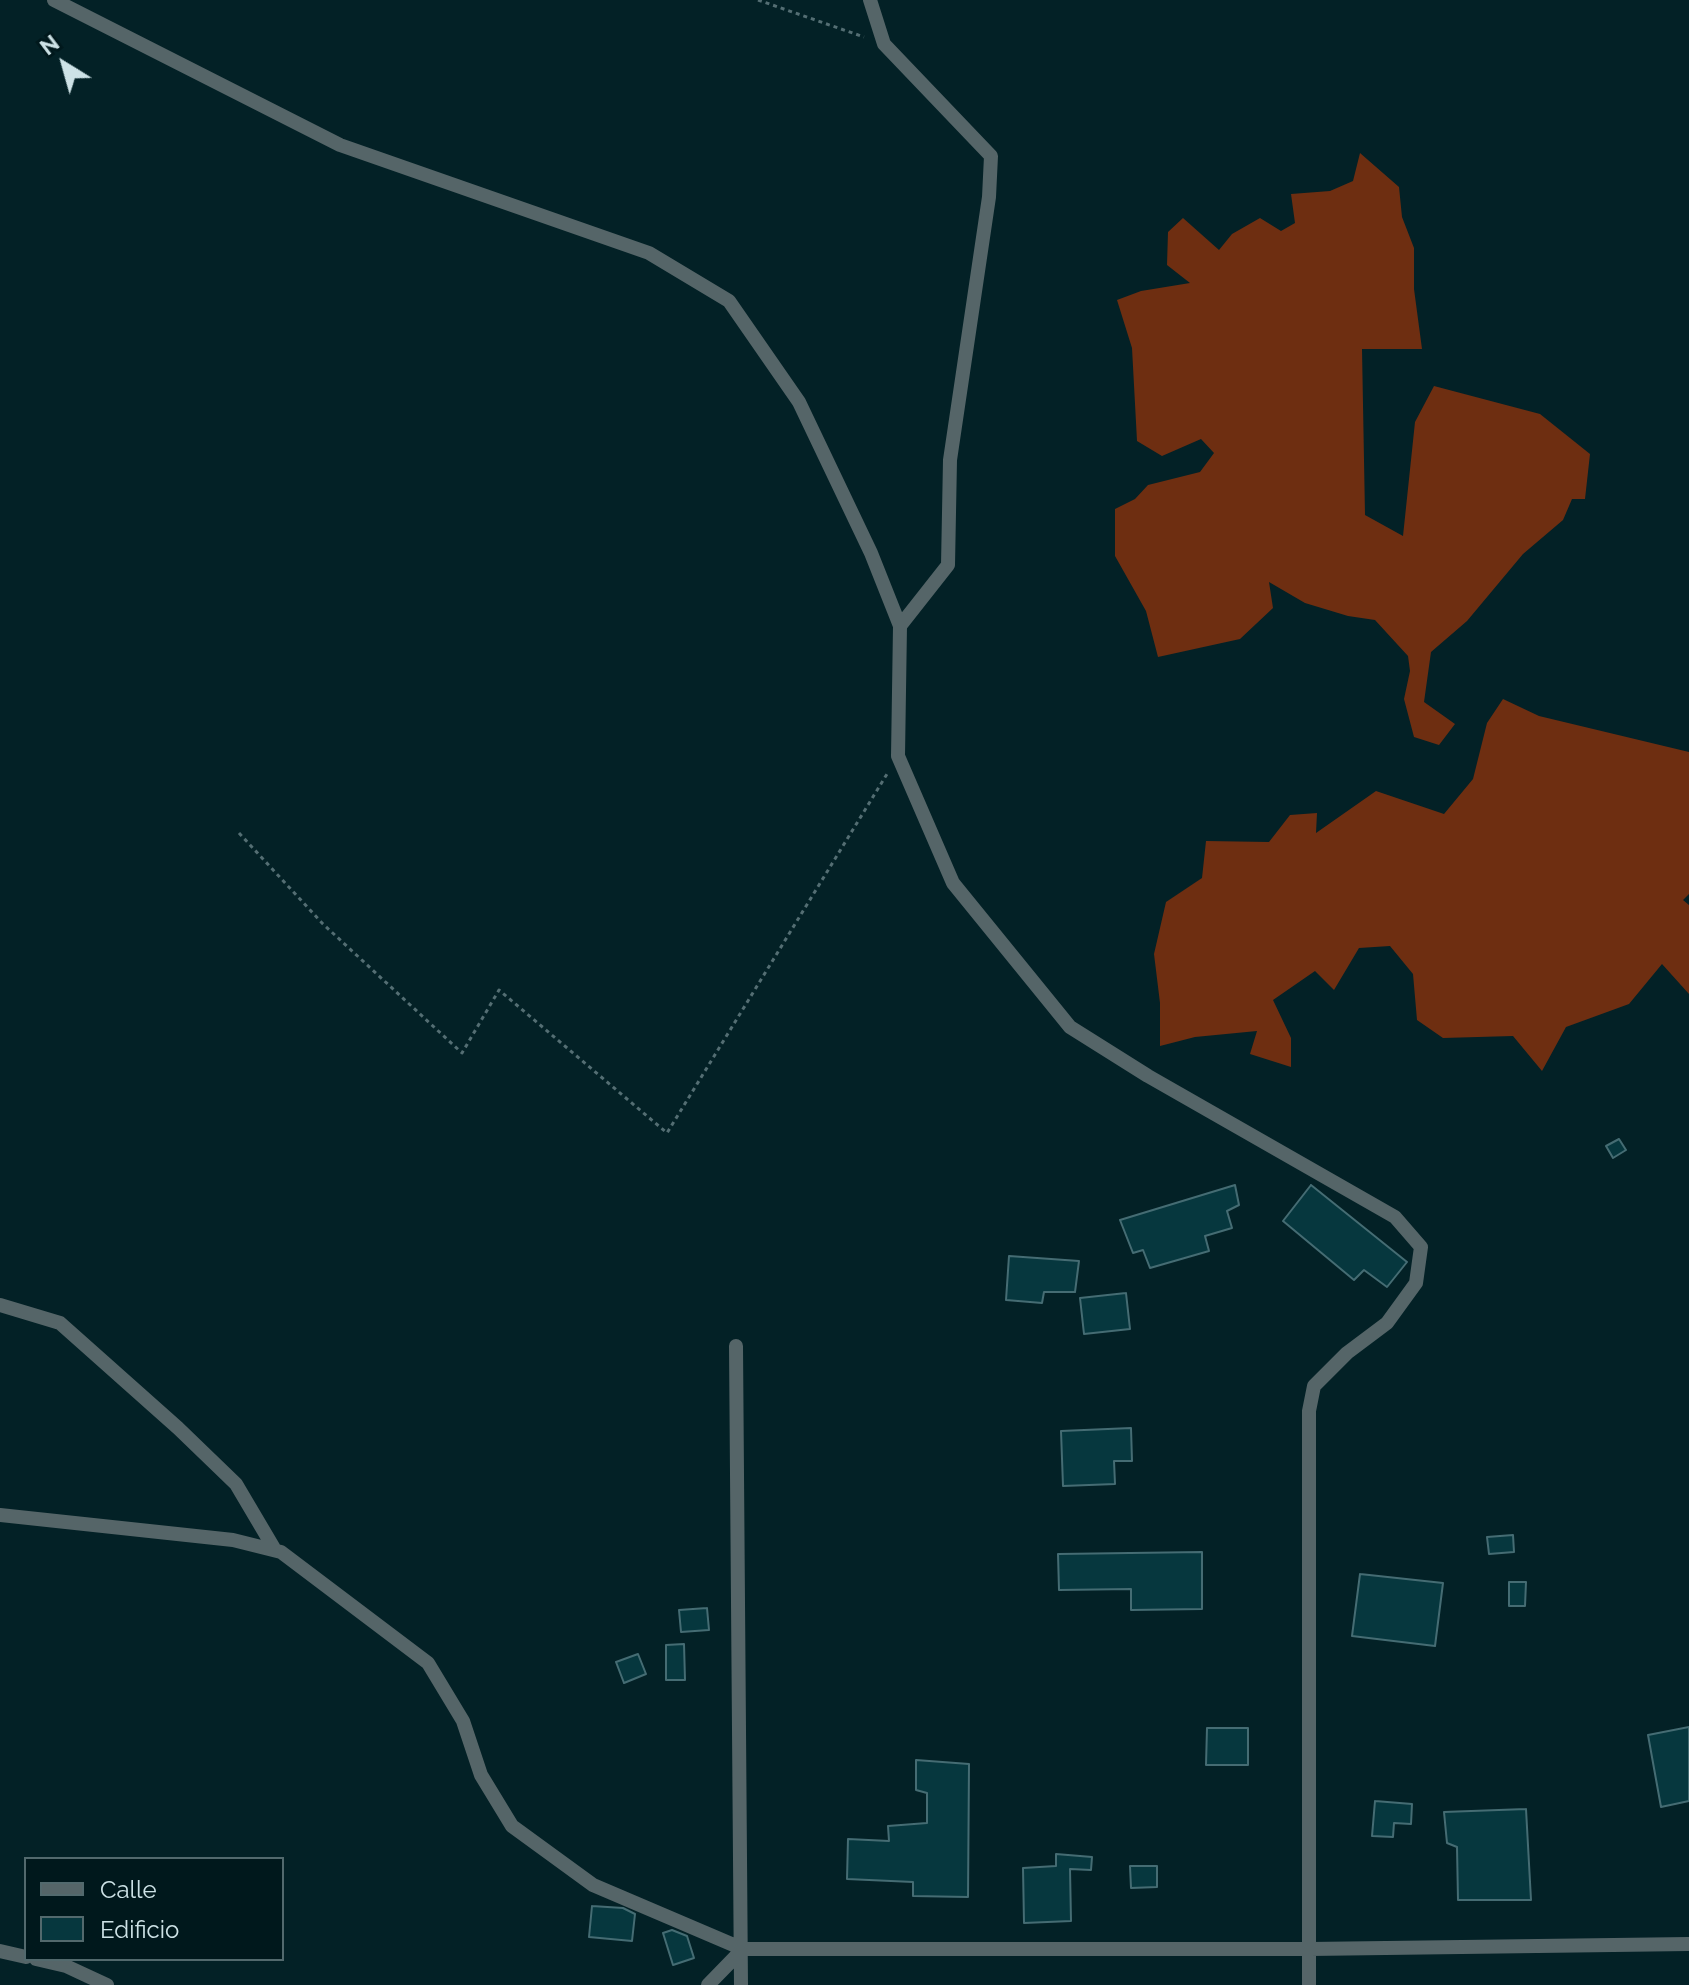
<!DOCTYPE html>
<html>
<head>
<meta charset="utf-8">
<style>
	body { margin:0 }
	#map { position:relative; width:1689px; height:1985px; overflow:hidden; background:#032126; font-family:Raleway,sans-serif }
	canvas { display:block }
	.legend { position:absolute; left:24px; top:1857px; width:260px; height:104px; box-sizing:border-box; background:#00181c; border:2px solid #52696d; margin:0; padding:10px 14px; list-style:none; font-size:24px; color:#cde2e6 }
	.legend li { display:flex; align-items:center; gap:16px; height:40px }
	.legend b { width:40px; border:2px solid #52696d }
	.north { position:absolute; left:24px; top:24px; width:80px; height:80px; -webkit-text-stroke:6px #00181c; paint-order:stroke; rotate:323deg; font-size:22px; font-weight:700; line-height:32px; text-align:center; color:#cde2e6 }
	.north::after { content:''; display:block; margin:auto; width:28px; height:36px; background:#cde2e6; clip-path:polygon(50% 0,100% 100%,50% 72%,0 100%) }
</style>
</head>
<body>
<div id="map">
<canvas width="1689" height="1985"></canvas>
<ul class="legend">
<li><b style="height:10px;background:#556568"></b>Calle</li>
<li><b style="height:22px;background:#06373e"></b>Edificio</li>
</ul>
<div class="north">N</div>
</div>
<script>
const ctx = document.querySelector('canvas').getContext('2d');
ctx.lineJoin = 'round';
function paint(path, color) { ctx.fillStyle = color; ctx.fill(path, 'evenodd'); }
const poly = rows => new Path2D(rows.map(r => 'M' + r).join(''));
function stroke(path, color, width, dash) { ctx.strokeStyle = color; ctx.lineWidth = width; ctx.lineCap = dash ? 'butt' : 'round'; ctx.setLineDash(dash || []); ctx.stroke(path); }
paint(poly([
	[1360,153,1399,187,1402,217,1414,248,1414,289,1422,349,1362,349,1365,515,1403,536,1415,422,1434,386,1540,414,1590,454,1585,499,1572,499,1563,520,1523,554,1467,621,1431,652,1424,702,1455,724,1439,745,1414,737,1404,699,1410,671,1408,656,1375,620,1348,616,1305,603,1269,582,1273,608,1240,639,1158,657,1146,611,1115,556,1115,509,1135,499,1148,485,1200,472,1214,453,1201,439,1162,456,1137,441,1132,348,1117,300,1141,291,1190,283,1167,265,1168,232,1183,218,1219,250,1232,234,1260,218,1281,231,1295,223,1291,194,1330,191,1353,181],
	[1503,699,1539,716,1689,752,1689,894,1683,900,1689,905,1689,994,1662,964,1629,1004,1566,1027,1542,1071,1513,1036,1443,1038,1417,1020,1413,974,1390,946,1359,948,1334,990,1315,971,1273,1000,1291,1038,1291,1067,1250,1054,1257,1031,1195,1037,1160,1046,1160,1003,1154,954,1166,902,1202,878,1206,841,1269,842,1290,815,1317,813,1316,833,1376,791,1444,814,1473,779,1487,723]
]), '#6e2e11');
const building = poly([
	[1619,1139,1626,1150,1613,1158,1606,1146,1619,1139],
	[1235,1185,1239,1205,1227,1211,1232,1228,1205,1236,1209,1251,1150,1268,1143,1250,1133,1253,1120,1220,1235,1185],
	[1311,1185,1407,1262,1387,1287,1364,1270,1354,1280,1283,1221,1311,1185],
	[1009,1256,1079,1261,1075,1292,1044,1292,1042,1303,1006,1300,1009,1256],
	[1126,1293,1130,1329,1084,1334,1080,1298,1126,1293],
	[1131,1428,1132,1461,1114,1461,1115,1484,1063,1486,1061,1431,1131,1428],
	[1513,1535,1514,1552,1489,1554,1487,1537,1513,1535],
	[1202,1552,1202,1609,1131,1610,1131,1589,1059,1590,1058,1554,1202,1552],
	[1360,1574,1443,1583,1435,1646,1352,1636,1360,1574],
	[1509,1582,1526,1582,1525,1606,1509,1606,1509,1582],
	[707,1608,709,1630,681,1632,679,1610,707,1608],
	[684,1644,685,1680,666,1680,666,1645,684,1644],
	[638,1654,646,1674,624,1683,616,1662,638,1654],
	[1689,1727,1689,1801,1661,1807,1648,1735,1689,1727],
	[1207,1728,1248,1728,1248,1765,1206,1765,1207,1728],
	[916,1760,969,1764,968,1897,913,1896,913,1882,847,1879,848,1839,889,1841,888,1826,927,1823,927,1793,916,1790,916,1760],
	[1375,1801,1412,1804,1411,1824,1394,1823,1393,1837,1372,1836,1375,1801],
	[1526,1809,1531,1900,1458,1900,1457,1847,1447,1843,1444,1812,1526,1809],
	[1056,1854,1092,1857,1091,1870,1070,1869,1071,1921,1024,1923,1023,1868,1056,1866,1056,1854],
	[1130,1866,1157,1866,1157,1887,1131,1888,1130,1866],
	[592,1906,623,1908,635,1914,632,1941,589,1937,592,1906],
	[672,1930,687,1936,694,1958,673,1965,663,1933,672,1930]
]);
paint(building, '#06373e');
stroke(building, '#456c73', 2);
stroke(poly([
	[758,0,864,37],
	[239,833,323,924,462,1053,499,990,667,1133,887,774]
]), '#546e73', 3, [4, 4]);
stroke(poly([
	[54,0,340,145,649,253,729,301,799,402,871,553,900,626,898,756,953,883,1070,1027,1148,1076,1395,1217,1421,1247,1416,1283,1387,1323,1347,1353,1314,1386,1309,1411,1309,1985],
	[870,0,884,44,991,156,989,197,950,460,948,565,900,626],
	[0,1305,60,1323,178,1428,236,1484,275,1550],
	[736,1346,741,1985],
	[0,1515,233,1540,281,1552,428,1663,463,1721,481,1775,512,1826,593,1885,743,1949],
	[0,1951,26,1957],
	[36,1959,66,1966,107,1985],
	[708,1985,743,1949,1310,1949,1689,1944]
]), '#556568', 14);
</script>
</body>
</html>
